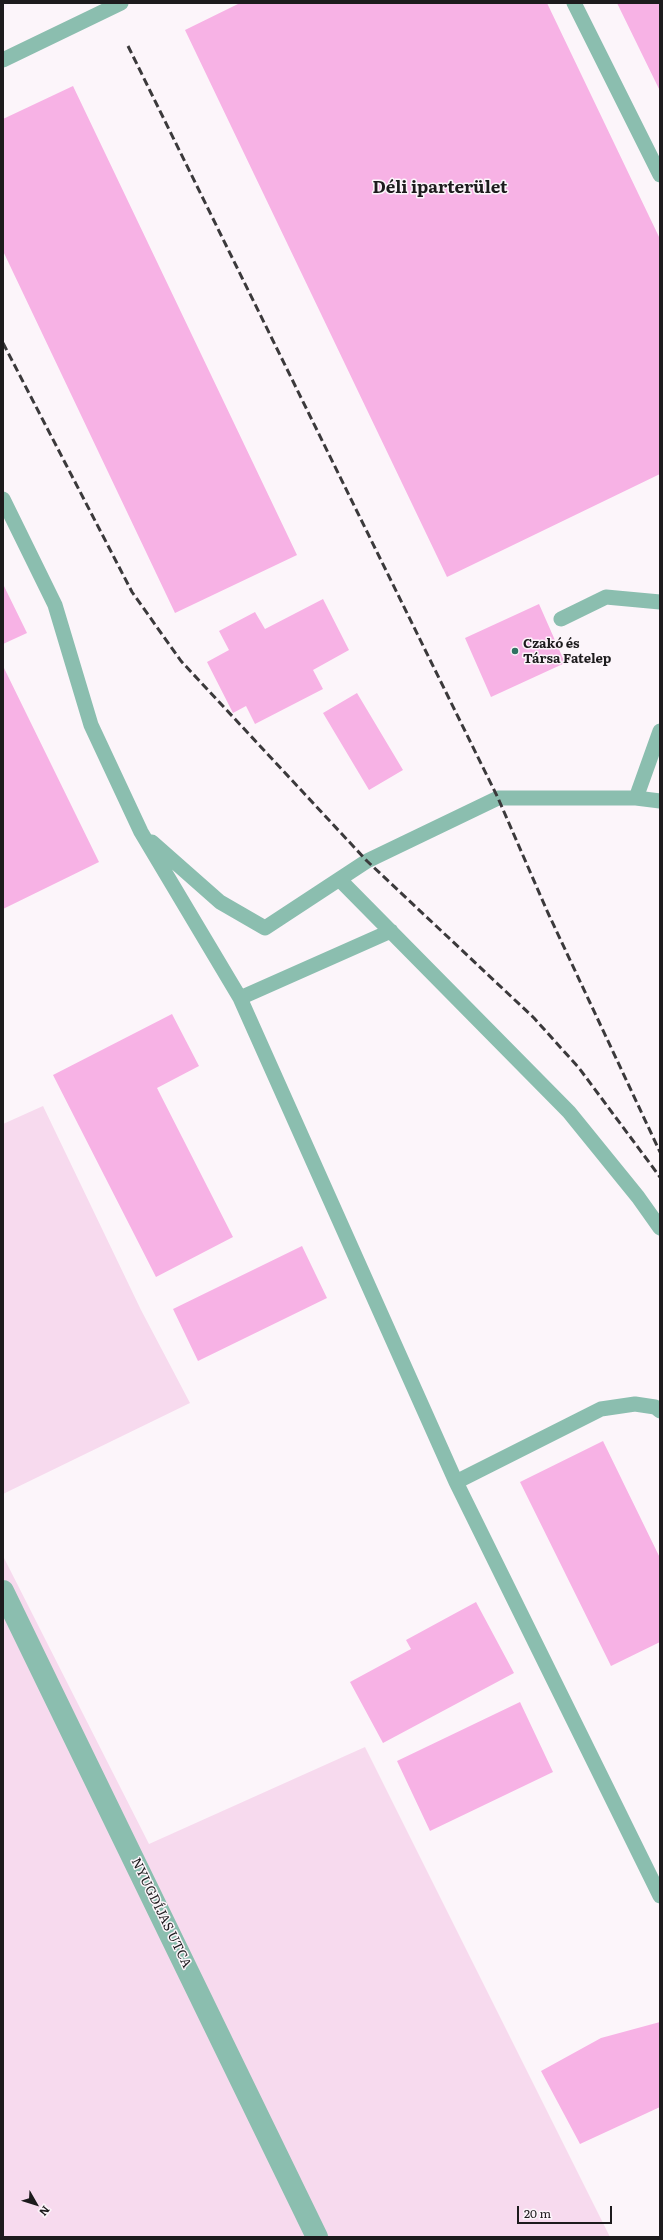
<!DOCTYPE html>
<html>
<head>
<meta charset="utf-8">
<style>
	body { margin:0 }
	#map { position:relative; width:663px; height:2240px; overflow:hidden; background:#fcf5fa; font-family:Literata,serif }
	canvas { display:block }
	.frame { position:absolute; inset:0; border:4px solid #1d1b1d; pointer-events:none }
	.north { position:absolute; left:16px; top:2184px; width:40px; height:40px; -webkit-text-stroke:3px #fcf5fa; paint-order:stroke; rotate:129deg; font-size:11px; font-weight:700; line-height:16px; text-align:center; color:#1d1b1d }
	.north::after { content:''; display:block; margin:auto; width:14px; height:18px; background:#1d1b1d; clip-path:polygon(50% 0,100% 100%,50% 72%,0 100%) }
	.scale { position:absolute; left:517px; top:2206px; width:95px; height:18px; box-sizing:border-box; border:2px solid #1d1b1d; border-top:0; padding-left:5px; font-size:12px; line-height:14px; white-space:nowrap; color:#1d1b1d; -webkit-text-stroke:3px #fcf5fa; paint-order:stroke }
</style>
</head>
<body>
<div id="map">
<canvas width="663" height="2240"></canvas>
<div class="frame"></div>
<div class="north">N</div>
<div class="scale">20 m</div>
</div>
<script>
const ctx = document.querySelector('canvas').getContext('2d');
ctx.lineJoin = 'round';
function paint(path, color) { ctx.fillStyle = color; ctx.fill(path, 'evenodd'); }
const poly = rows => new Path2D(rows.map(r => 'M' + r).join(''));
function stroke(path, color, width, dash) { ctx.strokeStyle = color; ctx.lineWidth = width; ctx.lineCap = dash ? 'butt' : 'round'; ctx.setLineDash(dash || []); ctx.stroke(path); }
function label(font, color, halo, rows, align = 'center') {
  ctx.font = font + ' Literata,serif'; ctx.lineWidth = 3; ctx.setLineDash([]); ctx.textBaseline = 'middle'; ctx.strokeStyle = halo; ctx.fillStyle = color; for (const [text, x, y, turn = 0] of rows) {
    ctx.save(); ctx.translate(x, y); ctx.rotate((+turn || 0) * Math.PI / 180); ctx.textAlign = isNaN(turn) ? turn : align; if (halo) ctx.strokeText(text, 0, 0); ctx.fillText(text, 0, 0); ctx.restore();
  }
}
paint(poly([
	[43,1106,141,1310,190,1403,3,1494,3,1124],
	[3,1556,149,1844,365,1747,610,2237,3,2237]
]), '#f7daee');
paint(poly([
	[240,3,547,3,660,239,660,474,447,577,185,30],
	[617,3,660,3,660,91],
	[73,86,297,555,175,613,3,251,3,119],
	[3,584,27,633,3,644],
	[323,599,349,650,313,670,323,689,255,724,246,706,233,713,207,662,229,650,219,631,255,612,265,629],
	[539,604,565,663,491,697,465,638],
	[3,666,99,862,3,909],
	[357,693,403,770,369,790,323,713],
	[172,1014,199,1066,157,1088,233,1237,156,1277,53,1075],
	[302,1246,327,1298,198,1361,173,1309],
	[603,1441,660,1558,660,1642,611,1666,520,1482],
	[476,1602,514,1673,383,1743,350,1682,411,1649,406,1640],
	[520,1702,553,1772,430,1831,397,1761],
	[660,2022,660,2107,580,2144,541,2071,601,2038]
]), '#f7b2e5');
stroke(poly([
	[574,3,660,175],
	[3,60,121,3],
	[3,499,55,605,91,725,141,832,240,998,456,1482,660,1896],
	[561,619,606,597,660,602],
	[636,798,660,731],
	[152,842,220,902,265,928,367,861,498,798,636,798,660,801],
	[340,880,569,1112,638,1197,660,1228],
	[240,998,391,931],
	[456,1482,601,1409,635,1404,655,1407,660,1411]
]), '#8bbeaf', 15);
stroke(poly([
	[3,1591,317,2237]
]), '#8bbeaf', 22);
stroke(poly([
	[128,46,498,798,548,913,660,1152],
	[3,343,132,592,181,661,367,861,534,1018,579,1068,660,1177]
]), '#3b393b', 3, [8, 4]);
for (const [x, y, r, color] of [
	[515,651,4,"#307262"]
]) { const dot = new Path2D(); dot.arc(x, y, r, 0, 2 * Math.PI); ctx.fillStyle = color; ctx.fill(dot); stroke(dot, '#fcf5fa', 1.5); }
label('bold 13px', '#1d1b1d', '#fcf5fa', [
	["Czakó és",523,644],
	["Társa Fatelep",523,659]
], 'left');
label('13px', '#1d1b1d', '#fcf5fa', [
	["NYUGDÍJAS UTCA",161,1913,64]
]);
label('bold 17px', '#1d1b1d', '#fcf5fa', [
	["Déli iparterület",440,188]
]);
</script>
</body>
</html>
